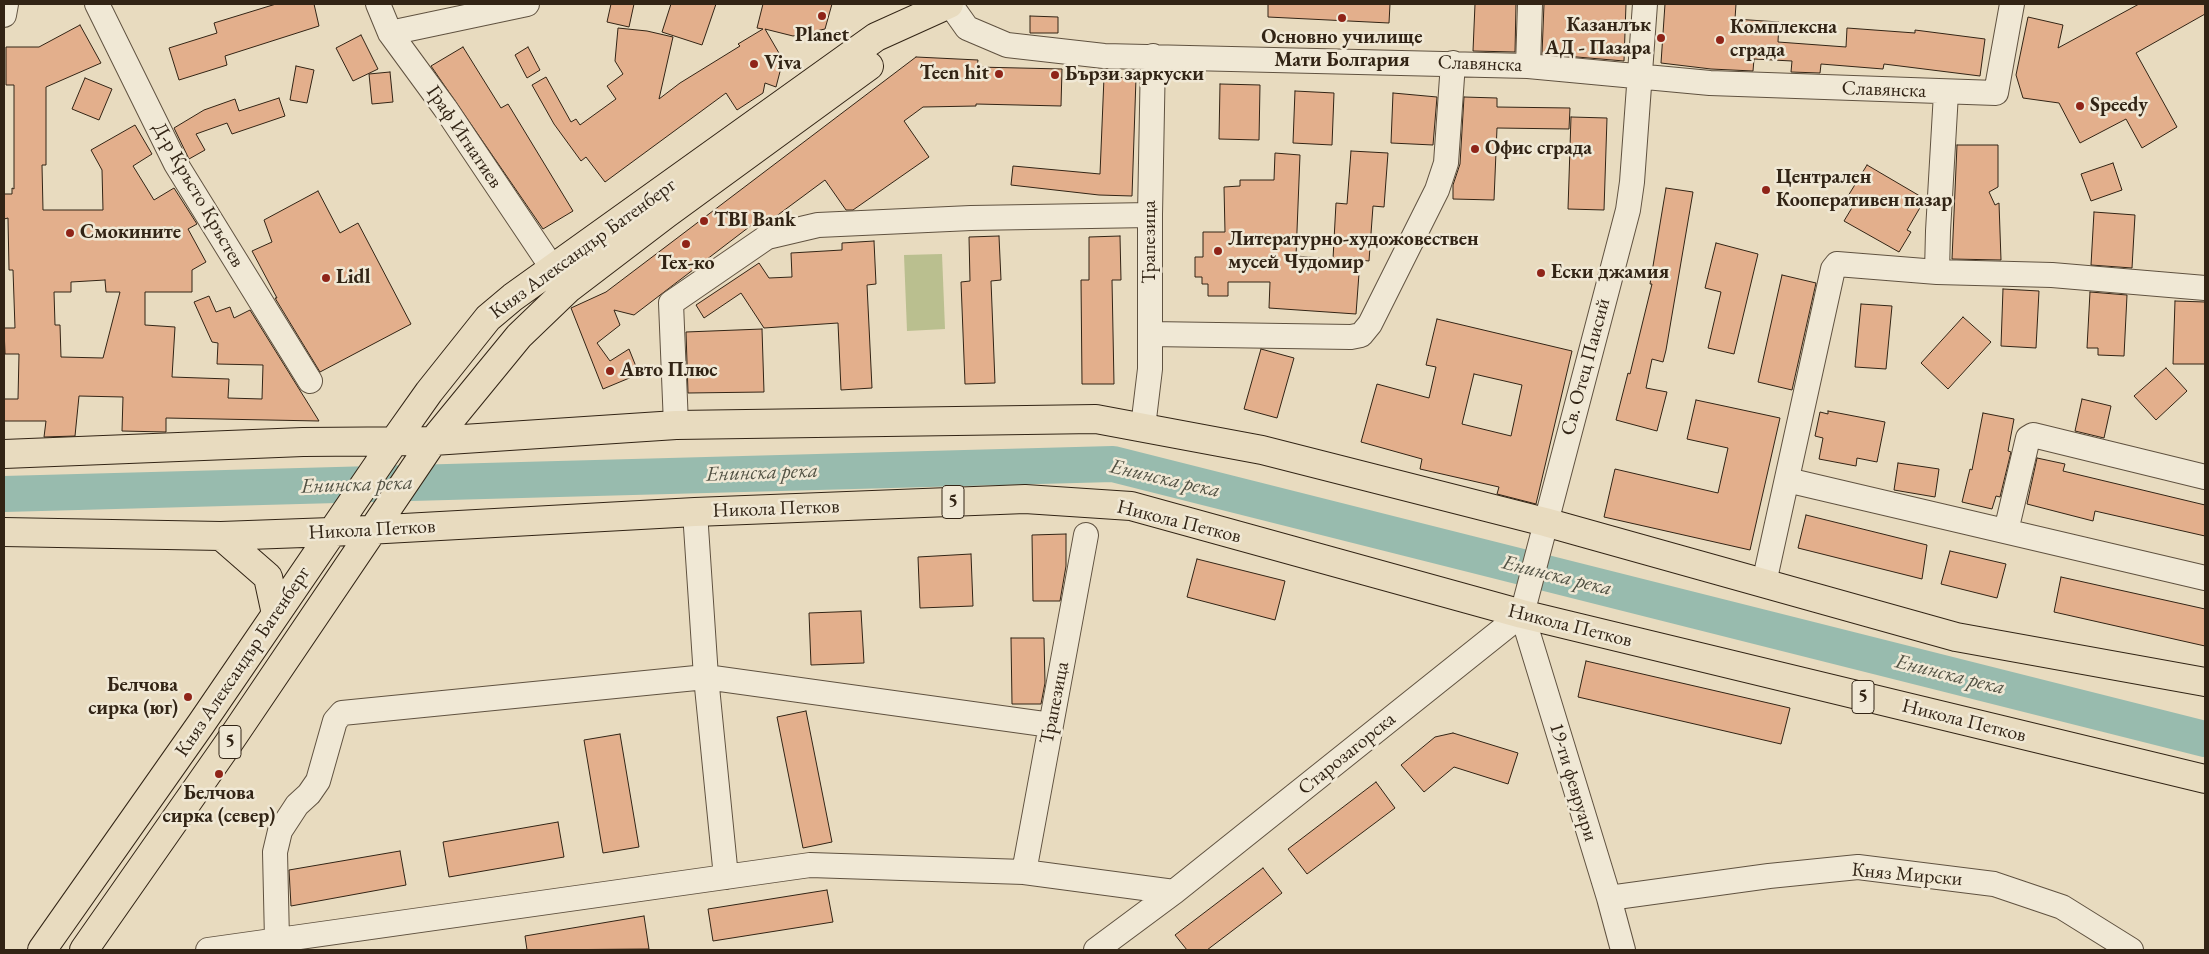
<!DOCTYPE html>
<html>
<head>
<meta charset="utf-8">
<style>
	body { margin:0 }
	#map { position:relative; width:2209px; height:954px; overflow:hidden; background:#e8dbbf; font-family:"EB Garamond",serif }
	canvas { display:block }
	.frame { position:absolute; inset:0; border:5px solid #322415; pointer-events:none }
</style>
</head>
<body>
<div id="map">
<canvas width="2209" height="954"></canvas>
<div class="frame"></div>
</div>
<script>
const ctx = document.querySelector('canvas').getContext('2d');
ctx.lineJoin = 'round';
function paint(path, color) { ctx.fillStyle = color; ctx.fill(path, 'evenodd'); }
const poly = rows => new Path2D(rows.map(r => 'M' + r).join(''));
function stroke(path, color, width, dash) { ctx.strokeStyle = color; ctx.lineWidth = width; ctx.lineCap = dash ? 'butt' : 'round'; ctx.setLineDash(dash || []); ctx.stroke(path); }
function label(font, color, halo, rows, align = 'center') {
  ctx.font = font + ' "EB Garamond",serif'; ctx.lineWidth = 5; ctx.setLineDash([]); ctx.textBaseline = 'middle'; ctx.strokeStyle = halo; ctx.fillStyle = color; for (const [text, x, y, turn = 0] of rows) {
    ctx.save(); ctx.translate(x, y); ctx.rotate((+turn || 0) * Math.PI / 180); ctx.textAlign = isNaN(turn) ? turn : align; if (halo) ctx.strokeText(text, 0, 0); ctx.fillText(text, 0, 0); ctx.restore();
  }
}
paint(poly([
	[942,254,945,329,907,331,904,255]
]), '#babf8f');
stroke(poly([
	[4,494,1113,464,2205,739]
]), '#98bbae', 36);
const building = poly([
	[276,4,314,4,319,26,225,56,227,65,179,80,169,48,217,33,214,23,276,4],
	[611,4,634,4,629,27,607,22,611,4],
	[671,4,716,4,702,45,662,32,671,4],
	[763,4,832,4,825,29,793,36,765,29,783,60,776,87,765,83,763,93,737,110,726,93,605,182,586,157,581,161,554,124,532,85,546,77,571,122,576,119,580,125,616,99,607,86,623,74,615,61,618,28,647,31,673,37,659,99,680,83,740,46,738,44,763,29,757,28,763,4],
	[1268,4,1390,4,1389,23,1268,17,1268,4],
	[1475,4,1516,4,1515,52,1473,51,1475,4],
	[1544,4,1626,4,1624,61,1542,54,1544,4],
	[1665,4,1736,4,1735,19,1779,22,1778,42,1846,47,1847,28,1915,33,1915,30,1985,39,1980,76,1884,64,1883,69,1821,64,1820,73,1791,72,1792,61,1754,59,1753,71,1711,69,1661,63,1665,4],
	[2139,4,2205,4,2205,14,2136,53,2177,127,2142,148,2126,119,2080,143,2059,103,2023,98,2016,75,2028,17,2063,25,2058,48,2139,4],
	[1030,16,1058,17,1058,33,1030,33,1030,16],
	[80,25,101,63,46,87,46,165,42,165,43,210,103,210,102,170,91,150,135,125,152,154,133,166,154,200,174,188,197,224,188,229,206,262,192,270,192,292,145,292,145,325,175,327,172,377,229,379,228,398,262,399,263,365,217,364,218,343,212,342,194,302,209,296,216,312,230,307,234,318,250,310,319,421,166,418,166,432,122,431,123,397,79,396,75,436,44,437,46,421,4,421,4,399,18,399,19,354,5,354,4,328,15,328,13,270,9,270,8,218,4,219,4,194,12,194,12,188,14,189,14,85,6,85,6,47,39,47,80,25],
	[105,280,106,292,120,292,103,358,61,357,60,325,55,325,54,292,71,292,71,282,105,280],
	[361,35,378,69,353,81,336,48,361,35],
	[463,47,501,108,508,104,573,211,543,229,431,66,463,47],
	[528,47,540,70,527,78,515,55,528,47],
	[916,57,978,60,977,67,1062,69,1061,106,976,104,976,106,923,107,904,121,929,157,853,210,846,210,825,180,767,223,756,228,753,224,634,315,614,310,620,325,597,343,610,361,629,349,639,374,603,389,571,308,606,292,916,57],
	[296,66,314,70,307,103,290,100,296,66],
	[390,72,393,102,372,104,369,74,390,72],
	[1104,77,1136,78,1132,196,1099,195,1011,185,1013,166,1100,174,1104,77],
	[85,78,112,89,99,120,72,109,85,78],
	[1220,84,1260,85,1259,140,1219,139,1220,84],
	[1295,91,1334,93,1332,145,1293,143,1295,91],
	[1393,93,1437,97,1433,145,1391,143,1393,93],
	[1464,97,1497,98,1497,107,1570,108,1569,129,1497,128,1494,200,1453,199,1453,185,1460,164,1464,97],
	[279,98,285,116,232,134,227,123,196,134,205,150,189,159,174,128,204,110,235,99,239,111,279,98],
	[1571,117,1607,118,1604,210,1568,209,1571,117],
	[1957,145,1998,145,1998,187,1989,192,1995,205,1999,203,2001,260,1952,259,1957,145],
	[1351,151,1388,153,1384,207,1373,206,1369,261,1360,260,1356,314,1269,308,1270,282,1228,282,1228,296,1208,296,1208,284,1202,284,1202,277,1195,277,1195,257,1203,257,1203,232,1225,232,1224,187,1240,186,1240,180,1274,180,1275,153,1300,155,1296,256,1333,259,1336,203,1347,204,1351,151],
	[2113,163,2122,190,2091,201,2081,174,2113,163],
	[1867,165,1925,199,1907,230,1911,232,1899,252,1844,221,1856,201,1848,196,1867,165],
	[1666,188,1693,192,1666,350,1663,362,1652,359,1646,388,1667,392,1657,431,1616,420,1628,373,1630,374,1652,284,1650,284,1666,188],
	[318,191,340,233,358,223,411,324,320,372,275,298,277,298,252,251,272,242,264,220,318,191],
	[2094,212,2135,215,2132,268,2091,265,2094,212],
	[999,236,1001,280,991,281,995,383,965,384,961,282,970,281,969,237,999,236],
	[1120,236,1121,280,1112,280,1114,384,1082,384,1081,280,1089,280,1089,237,1120,236],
	[874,241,876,284,867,285,872,388,841,390,838,323,764,328,741,293,704,318,696,305,759,263,769,278,792,277,791,253,842,250,842,243,874,241],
	[1716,243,1758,254,1734,354,1708,348,1721,292,1705,288,1716,243],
	[1782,275,1816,283,1792,390,1758,382,1782,275],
	[2003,289,2039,291,2036,348,2001,346,2003,289],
	[2090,292,2127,295,2124,356,2098,355,2098,348,2087,348,2090,292],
	[2175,301,2205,302,2205,364,2173,364,2175,301],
	[1861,304,1892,306,1886,369,1855,367,1861,304],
	[1963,317,1991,342,1948,389,1921,363,1963,317],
	[1437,319,1572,351,1536,504,1497,494,1499,487,1420,469,1422,459,1361,442,1377,384,1429,398,1436,367,1426,365,1437,319],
	[1474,374,1522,385,1511,436,1462,424,1474,374],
	[762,329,764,392,688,393,686,332,762,329],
	[1261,349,1294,358,1277,418,1244,409,1261,349],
	[2166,368,2187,391,2156,420,2134,396,2166,368],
	[2082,399,2111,406,2104,438,2075,431,2082,399],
	[1696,400,1780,418,1750,550,1604,517,1615,469,1718,493,1728,448,1687,439,1696,400],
	[1828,411,1885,422,1877,462,1857,458,1856,466,1819,459,1823,438,1815,436,1820,412,1828,414,1828,411],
	[1983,413,2014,419,2008,451,2011,452,2000,497,1996,496,1992,509,1962,502,1970,469,1972,470,1983,413],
	[2037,458,2065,464,2063,471,2205,505,2205,536,2095,511,2093,521,2027,504,2037,458],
	[1898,463,1939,469,1935,497,1894,490,1898,463],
	[1806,515,1927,545,1922,579,1798,548,1806,515],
	[1066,534,1066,566,1060,601,1033,601,1032,535,1066,534],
	[1950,551,2006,564,1997,598,1941,584,1950,551],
	[971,554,973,606,920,608,918,557,971,554],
	[1197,559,1285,581,1275,620,1187,597,1197,559],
	[2061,577,2205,609,2205,646,2054,612,2061,577],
	[861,611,864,663,811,665,809,613,861,611],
	[1011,638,1044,638,1045,683,1041,704,1012,704,1011,638],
	[1586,661,1790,708,1781,744,1578,697,1586,661],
	[806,711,832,842,803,848,777,717,806,711],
	[1453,733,1518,753,1508,784,1454,767,1424,792,1401,765,1435,737,1453,733],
	[620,734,639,847,603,853,584,740,620,734],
	[1376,782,1395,808,1307,874,1288,849,1376,782],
	[558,822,564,857,449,877,443,842,558,822],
	[400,851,406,885,291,906,289,870,400,851],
	[1263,868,1282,893,1207,950,1187,950,1175,935,1263,868],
	[827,890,833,922,713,941,708,909,827,890],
	[644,916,649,949,527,950,525,936,644,916]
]);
paint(building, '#e3af8c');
stroke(building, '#322415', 1);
const minor = poly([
	[97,4,176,164,310,381],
	[378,4,390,33,445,108,553,269],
	[950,4,967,28,1007,45,1104,56,1528,66,1710,83,1996,93,2012,4],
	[4,15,6,4],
	[390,33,527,4],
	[1528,66,1530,4],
	[1937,272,1938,231,1946,93],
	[1150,334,1351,337,1361,335,1370,324,1437,190,1446,163,1453,63],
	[676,425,671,303,767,237,818,225,971,218,1150,215],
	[1143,427,1150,369,1150,215,1153,56],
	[1787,480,2205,578],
	[695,512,706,677,726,877],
	[2006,531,2028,438,2033,435,2205,477],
	[1764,583,1833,269,1837,264,1937,272,2052,275,2205,288],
	[1522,614,1609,898,1623,950],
	[1024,872,1086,535],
	[1609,898,1769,876,1858,867,1994,884,2062,907,2131,950],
	[277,940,275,852,280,831,297,805,309,794,318,781,335,721,342,713,706,677,1051,725],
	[208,950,810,865,1024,872,1174,892],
	[1096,950,1174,892,1522,614,1628,210,1632,182,1645,4]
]);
const major = poly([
	[4,454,303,442,433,441,676,425,1096,419,1262,450,1545,522,1956,637,2205,682],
	[4,532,221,536,331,532,695,512,1025,499,1131,506,1522,614,2205,779],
	[221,536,268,577,276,614],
	[42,950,201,724,395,440,429,392,488,318,513,297,876,37,949,4],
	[84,950,228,744,433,441,519,336,569,288,666,214,869,66]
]);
stroke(minor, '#605240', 26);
stroke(major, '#322415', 30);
stroke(minor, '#f0e8d5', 24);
stroke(major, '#e8dbbf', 28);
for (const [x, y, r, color] of [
	[822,16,5,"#8f2418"],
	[1342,18,5,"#8f2418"],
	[1661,38,5,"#8f2418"],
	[1720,40,5,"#8f2418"],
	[754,64,5,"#8f2418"],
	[999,74,5,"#8f2418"],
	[1055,75,5,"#8f2418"],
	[2080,106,5,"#8f2418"],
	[1475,149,5,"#8f2418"],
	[1766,190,5,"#8f2418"],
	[704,221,5,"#8f2418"],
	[70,233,5,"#8f2418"],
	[686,244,5,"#8f2418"],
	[1218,251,5,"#8f2418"],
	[1541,273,5,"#8f2418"],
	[326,278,5,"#8f2418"],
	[610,371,5,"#8f2418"],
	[188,697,5,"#8f2418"],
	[219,774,5,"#8f2418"]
]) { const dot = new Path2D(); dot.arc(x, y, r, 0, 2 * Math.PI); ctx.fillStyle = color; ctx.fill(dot); stroke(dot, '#f0e8d5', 2); }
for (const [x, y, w] of [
	[953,502,22],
	[1863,697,22],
	[230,742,22]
]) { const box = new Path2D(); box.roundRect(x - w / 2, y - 16.5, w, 33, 4); ctx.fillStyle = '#f0e8d5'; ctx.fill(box); stroke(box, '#322415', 1); }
label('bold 19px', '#322415', null, [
	["5",953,502],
	["5",1863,697],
	["5",230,742]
]);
label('bold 20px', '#322415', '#f0e8d5', [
	["Казанлък",1651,26,"right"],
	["АД - Пазара",1651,49,"right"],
	["Комплексна",1730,28],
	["сграда",1730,51],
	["Planet",822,36,"center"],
	["Основно училище",1342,38,"center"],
	["Мати Болгария",1342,61,"center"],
	["Viva",764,64],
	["Teen hit",989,74,"right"],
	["Бързи заркуски",1065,75],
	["Speedy",2090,106],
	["Офис сграда",1485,149],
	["Централен",1776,178],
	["Кооперативен пазар",1776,201],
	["TBI Bank",714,221],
	["Смокините",80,233],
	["Литературно-художовествен",1228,240],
	["мусей Чудомир",1228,263],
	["Тех-ко",686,264,"center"],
	["Ески джамия",1551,273],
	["Lidl",336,278],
	["Авто Плюс",620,371],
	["Белчова",178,686,"right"],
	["сирка (юг)",178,709,"right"],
	["Белчова",219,794,"center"],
	["сирка (север)",219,817,"center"]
], 'left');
label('20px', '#322415', '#f0e8d5', [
	["Славянска",1480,64,2],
	["Славянска",1884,90,2],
	["Граф Игнатиев",464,137,56],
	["Д-р Кръсто Кръстев",198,195,60],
	["Трапезица",1150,242,-90],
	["Княз Александър Батенберг",583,249,-36],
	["Св. Отец Паисий",1586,367,-75],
	["Никола Петков",776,509,-2],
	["Никола Петков",1179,522,14],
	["Никола Петков",372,530,-3],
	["Никола Петков",1570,626,14],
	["Княз Александър Батенберг",243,662,-56],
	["Трапезица",1055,703,-79],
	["Никола Петков",1964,721,14],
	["Старозагорска",1347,754,-39],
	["19-ти февруари",1573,782,73],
	["Княз Мирски",1907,875,5]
]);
label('italic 21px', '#515143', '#f0e8d5', [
	["Енинска река",762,473,-2],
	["Енинска река",1165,479,13],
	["Енинска река",357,485,-2],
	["Енинска река",1557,576,14],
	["Енинска река",1950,675,14]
]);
</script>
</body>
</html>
